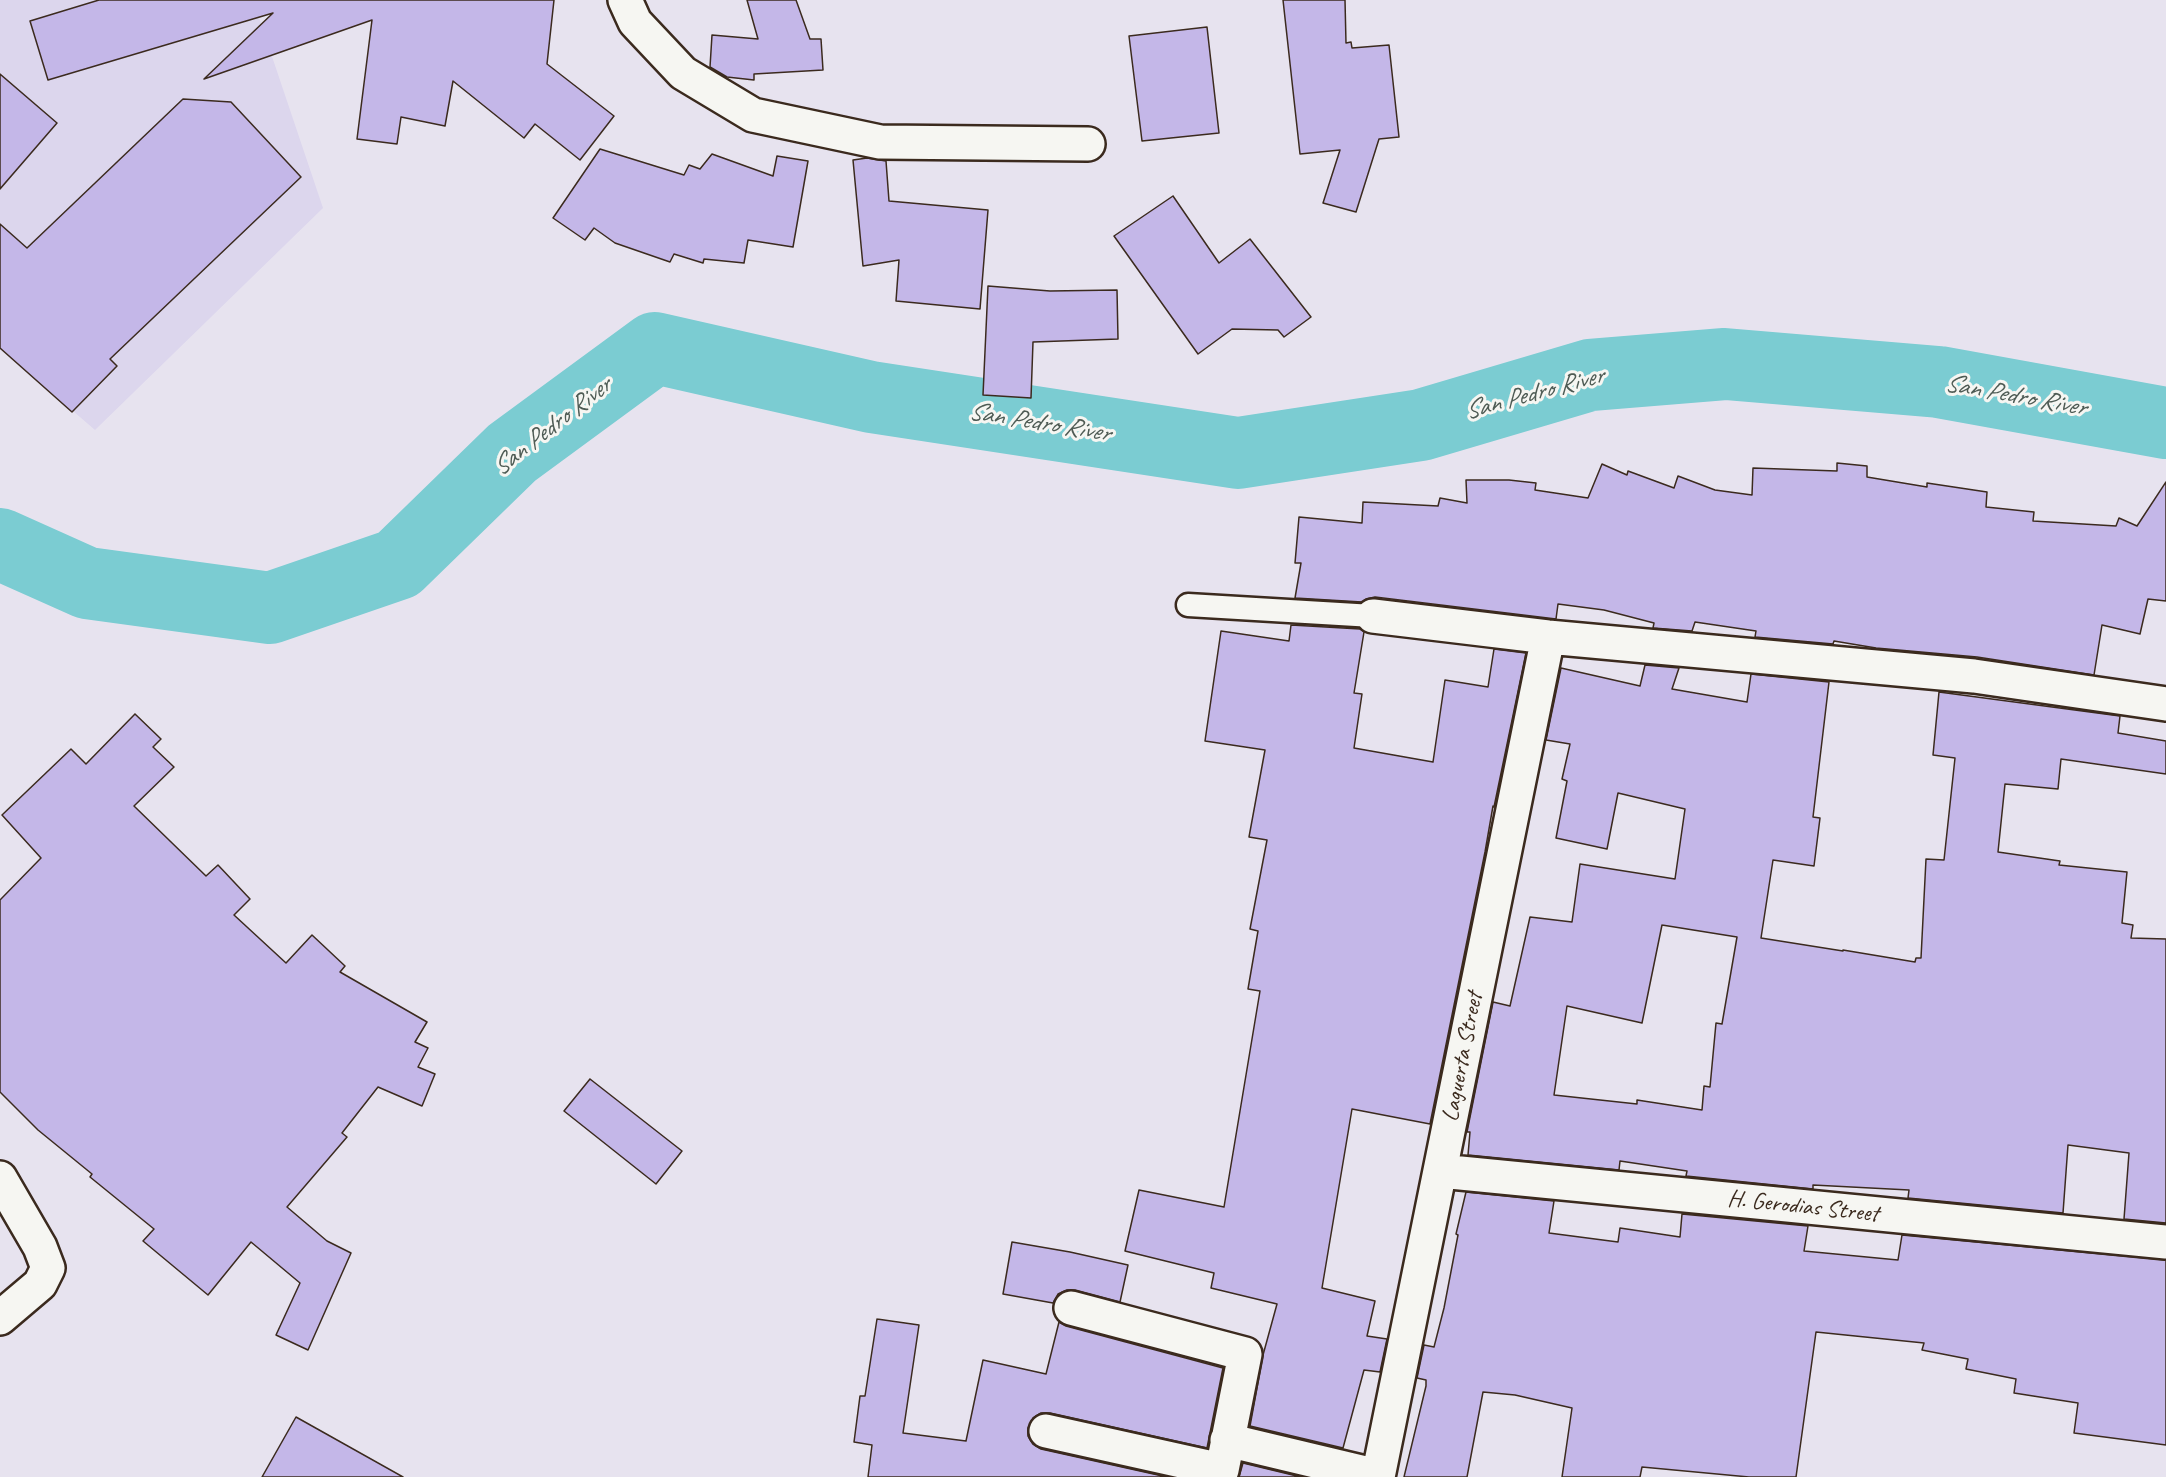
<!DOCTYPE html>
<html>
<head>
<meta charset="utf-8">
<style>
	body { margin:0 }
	canvas { display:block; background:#e7e3ef }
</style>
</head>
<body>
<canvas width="2166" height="1477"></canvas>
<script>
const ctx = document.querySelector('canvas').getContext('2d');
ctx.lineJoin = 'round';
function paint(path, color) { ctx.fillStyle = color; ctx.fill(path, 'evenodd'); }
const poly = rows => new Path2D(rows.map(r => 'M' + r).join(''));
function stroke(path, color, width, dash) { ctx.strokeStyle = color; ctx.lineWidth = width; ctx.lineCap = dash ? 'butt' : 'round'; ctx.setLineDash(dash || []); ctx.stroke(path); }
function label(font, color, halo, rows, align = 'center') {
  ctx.font = font + ' Caveat,sans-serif'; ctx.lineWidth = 6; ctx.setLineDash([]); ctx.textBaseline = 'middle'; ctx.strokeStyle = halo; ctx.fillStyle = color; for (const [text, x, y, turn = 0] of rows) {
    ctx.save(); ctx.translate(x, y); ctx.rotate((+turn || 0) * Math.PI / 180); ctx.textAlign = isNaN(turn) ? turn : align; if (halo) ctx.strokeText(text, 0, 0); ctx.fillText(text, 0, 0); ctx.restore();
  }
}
paint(poly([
	[0,0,253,0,323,208,95,430,0,348]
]), '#dcd6ed');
stroke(poly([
	[0,544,87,583,270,608,398,564,512,453,655,348,871,397,1238,453,1421,425,1590,375,1725,364,1939,382,2166,423]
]), '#7bccd2', 72);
const building = poly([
	[99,0,554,0,547,64,614,116,580,160,535,124,524,138,453,81,445,126,401,117,397,144,357,139,372,20,204,79,273,13,48,80,30,21,99,0],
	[747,0,796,0,810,39,821,39,823,70,754,74,754,80,727,77,710,67,712,35,758,39,747,0],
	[1283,0,1345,0,1346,43,1351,42,1352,48,1389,45,1399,137,1379,139,1356,212,1323,203,1340,150,1300,154,1283,0],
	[1207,27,1219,133,1142,141,1129,36,1207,27],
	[0,74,57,123,0,189,0,74],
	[183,99,231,102,301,177,110,359,117,366,72,412,0,348,0,224,27,248,183,99],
	[600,149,684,175,689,165,700,169,712,154,773,176,777,156,808,161,793,247,748,240,744,263,704,259,703,263,674,254,670,262,615,243,594,228,585,240,553,218,600,149],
	[867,158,886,161,889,201,988,210,980,309,896,301,899,260,863,266,853,160,867,158],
	[1173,196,1219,263,1250,239,1311,317,1284,337,1278,330,1232,329,1198,354,1114,236,1173,196],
	[988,286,1050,291,1117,290,1118,339,1033,342,1031,398,983,395,988,286],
	[1837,463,1867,466,1867,477,1927,487,1927,483,1987,492,1986,507,2034,512,2033,521,2116,526,2119,518,2137,526,2166,482,2166,601,2148,599,2140,634,2102,625,2094,675,1977,657,1876,648,1834,641,1833,644,1755,637,1756,631,1695,622,1692,631,1653,628,1654,623,1604,610,1558,604,1556,619,1375,597,1366,599,1362,602,1295,598,1301,563,1295,563,1299,517,1362,523,1363,502,1438,506,1440,498,1467,503,1466,480,1509,480,1536,483,1535,490,1588,498,1602,464,1627,475,1628,471,1674,488,1678,476,1715,490,1752,495,1753,468,1837,471,1837,463],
	[1291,625,1360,629,1364,632,1354,693,1362,694,1354,748,1433,762,1445,680,1488,687,1494,649,1526,653,1494,807,1493,806,1485,852,1430,1124,1352,1109,1322,1288,1375,1301,1367,1336,1387,1339,1380,1372,1364,1370,1343,1448,1250,1426,1263,1355,1277,1304,1211,1288,1214,1273,1125,1251,1139,1190,1224,1207,1260,991,1248,989,1258,931,1250,929,1267,840,1249,837,1265,750,1205,741,1221,631,1289,641,1291,625],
	[1645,665,1679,668,1672,689,1747,702,1751,674,1829,682,1813,817,1820,818,1814,866,1773,860,1761,938,1843,951,1843,950,1915,962,1916,958,1921,958,1926,859,1944,860,1955,758,1933,755,1939,692,2120,716,2118,733,2166,741,2166,774,2061,759,2058,789,2005,784,1998,852,2060,861,2059,865,2127,872,2122,923,2133,925,2131,938,2166,939,2166,1223,2124,1219,2129,1153,2068,1145,2063,1213,1908,1198,1909,1190,1813,1185,1813,1189,1686,1176,1687,1171,1620,1161,1619,1170,1468,1155,1470,1132,1467,1132,1493,1002,1510,1006,1530,917,1572,922,1580,864,1675,879,1685,809,1618,793,1607,849,1556,838,1567,781,1562,779,1570,744,1546,740,1561,668,1640,686,1645,665],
	[1662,925,1737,937,1722,1024,1716,1023,1710,1087,1704,1086,1702,1110,1637,1100,1637,1104,1554,1095,1567,1006,1642,1023,1662,925],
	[135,714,161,739,153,747,174,767,134,806,206,876,218,865,250,899,234,915,286,963,312,935,345,966,340,972,427,1022,415,1042,428,1048,418,1067,435,1074,422,1106,378,1087,342,1133,347,1137,287,1207,327,1241,351,1253,308,1350,276,1335,300,1283,251,1242,208,1295,143,1241,154,1229,90,1177,92,1174,38,1130,0,1092,0,900,41,858,2,815,71,749,86,764,135,714],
	[590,1079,682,1151,656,1184,564,1111,590,1079],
	[1466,1192,1554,1201,1549,1233,1618,1242,1620,1228,1680,1237,1682,1214,1808,1226,1804,1251,1898,1260,1902,1235,2166,1260,2166,1445,2074,1433,2078,1403,2014,1393,2016,1379,1966,1369,1968,1359,1922,1350,1924,1343,1816,1332,1796,1477,1749,1477,1642,1467,1640,1477,1562,1477,1572,1408,1515,1395,1483,1392,1467,1477,1404,1477,1426,1386,1426,1380,1417,1378,1424,1345,1434,1347,1444,1308,1458,1235,1456,1234,1466,1192],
	[1012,1242,1070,1252,1128,1265,1120,1302,1075,1290,1067,1290,1058,1294,1053,1303,1003,1294,1012,1242],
	[877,1319,919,1325,903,1433,966,1441,983,1360,1046,1374,1059,1322,1066,1326,1223,1368,1207,1448,1050,1413,1041,1413,1033,1418,1028,1428,1028,1436,1033,1444,1041,1449,1167,1477,868,1477,872,1445,854,1442,860,1396,865,1396,877,1319],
	[296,1417,403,1477,262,1477,296,1417],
	[1243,1463,1301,1477,1239,1477,1243,1463]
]);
paint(building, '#c4b7e8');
stroke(building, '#3b2a1e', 1.5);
const lane = poly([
	[1188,605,1373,616]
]);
const street = poly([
	[625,0,635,22,683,73,753,115,880,142,1088,144],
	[1373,616,1548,637,1974,676,2166,704],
	[1440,1171,2166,1242],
	[0,1178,40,1247,48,1268,40,1284,0,1318],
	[1046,1431,1222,1470,1245,1354,1071,1308],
	[1227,1440,1378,1476],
	[1378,1477,1548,637]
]);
stroke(lane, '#3b2a1e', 27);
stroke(street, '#3b2a1e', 38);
stroke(lane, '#f6f6f2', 22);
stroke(street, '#f6f6f2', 33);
label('24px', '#3b2a1e', '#f6f6f2', [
	["Laguerta Street",1463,1057,-79],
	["H. Gerodias Street",1803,1207,6]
]);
label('italic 26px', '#4e5b54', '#f6f6f2', [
	["San Pedro River",1534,394,-15],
	["San Pedro River",2015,396,10],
	["San Pedro River",1039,423,9],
	["San Pedro River",552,427,-38]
]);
</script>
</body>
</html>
